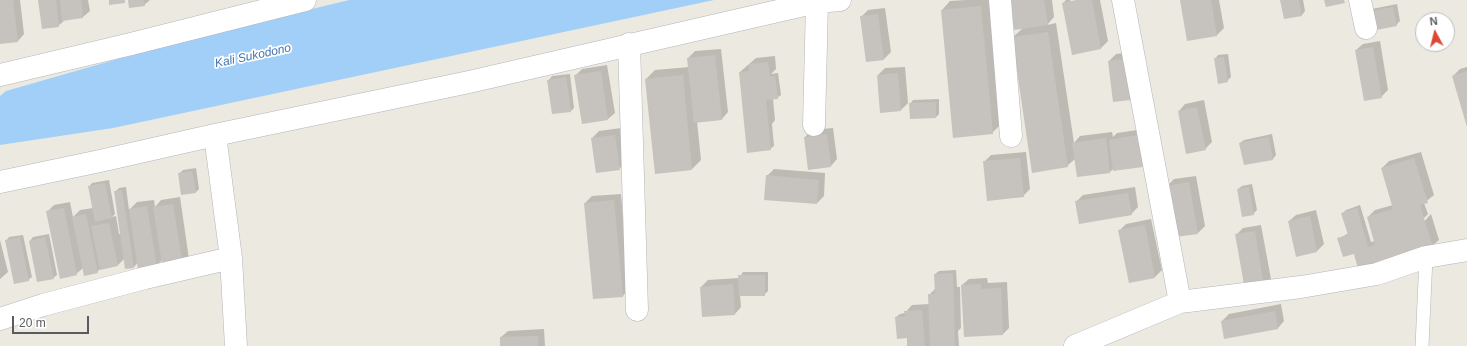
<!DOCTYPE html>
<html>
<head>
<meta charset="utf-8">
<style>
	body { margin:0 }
	#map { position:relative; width:1467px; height:346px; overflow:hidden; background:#ebe9e0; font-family:Arial,sans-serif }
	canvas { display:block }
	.north { position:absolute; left:1415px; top:12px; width:40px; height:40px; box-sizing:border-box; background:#fff; border:1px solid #bdbdbf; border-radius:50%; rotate:353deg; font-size:11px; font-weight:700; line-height:16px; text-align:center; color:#595b60 }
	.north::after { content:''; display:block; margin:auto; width:14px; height:18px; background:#dc4834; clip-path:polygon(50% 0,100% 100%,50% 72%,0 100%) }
	.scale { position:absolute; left:12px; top:316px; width:77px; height:18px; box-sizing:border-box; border:2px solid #595b60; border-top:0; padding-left:5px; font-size:12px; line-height:14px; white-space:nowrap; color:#595b60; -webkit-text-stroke:3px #fff; paint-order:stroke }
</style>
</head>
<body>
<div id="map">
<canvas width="1467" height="346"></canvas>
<div class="north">N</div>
<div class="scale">20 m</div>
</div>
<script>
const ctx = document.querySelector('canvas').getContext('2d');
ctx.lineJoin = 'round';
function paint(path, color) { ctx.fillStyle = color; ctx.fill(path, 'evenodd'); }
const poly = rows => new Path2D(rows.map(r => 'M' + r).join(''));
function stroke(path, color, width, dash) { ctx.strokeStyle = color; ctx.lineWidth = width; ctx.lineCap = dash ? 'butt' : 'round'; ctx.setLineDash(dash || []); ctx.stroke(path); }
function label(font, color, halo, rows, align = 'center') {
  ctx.font = font + ' Arial,sans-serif'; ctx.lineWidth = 3.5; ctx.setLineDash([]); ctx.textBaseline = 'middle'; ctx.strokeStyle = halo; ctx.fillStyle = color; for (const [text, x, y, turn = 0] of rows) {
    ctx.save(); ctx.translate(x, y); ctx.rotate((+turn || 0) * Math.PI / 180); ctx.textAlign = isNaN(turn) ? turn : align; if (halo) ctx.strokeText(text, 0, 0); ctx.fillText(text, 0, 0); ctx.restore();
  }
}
paint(poly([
	[349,0,714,0,113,128,0,145,0,96,6,91,177,42]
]), '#a2cff8');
paint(poly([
	[0,0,20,0,24,34,18,41,0,36],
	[39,0,88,0,90,11,83,17,65,20,58,26],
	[129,0,150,0,144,5],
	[966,0,989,0,1001,124,992,133,942,10,950,1],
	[1010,0,1052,0,1054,17,1047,25,1056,23,1074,143,1080,136,1112,132,1113,137,1117,133,1144,129,1149,159,1142,166,1114,168,1110,172,1076,158,1067,166,1013,37,1023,28],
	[1066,0,1071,0,1069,2,1081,0,1100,0,1108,41,1101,48,1073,54,1063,3],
	[1181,0,1219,0,1224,28,1217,35,1188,40],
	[1281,0,1303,0,1305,11,1302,15,1285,18],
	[1397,4,1400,21,1396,25,1372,29,1372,9],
	[885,8,891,52,884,59,867,61,861,17,868,10],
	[1380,41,1388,90,1381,97,1356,50,1363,44],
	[721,49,728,112,722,119,697,121,701,160,692,169,656,173,646,79,655,70,689,67,688,58,695,51],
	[1132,52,1114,101,1109,61,1116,54],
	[1228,54,1231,77,1227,81,1215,59,1218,55],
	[775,56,776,69,771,74,778,73,781,95,777,98,773,99,775,120,772,124,774,146,770,149,740,72,756,58],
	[607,65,615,113,608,119,575,76,582,69],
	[905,67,908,103,901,110,878,75,885,68],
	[1467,67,1467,126,1453,76,1460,69],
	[570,74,574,108,571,111,549,80,552,76],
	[939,99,939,114,936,117,910,104,913,100],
	[1204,100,1212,142,1205,149,1179,111,1185,104],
	[621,128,626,162,619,169,592,138,599,131],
	[833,128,837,159,831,166,805,137,812,130],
	[1272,134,1276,155,1273,159,1240,143,1244,140],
	[1026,152,1030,189,1023,196,984,162,991,155],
	[1421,152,1434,195,1424,203,1428,214,1420,222,1422,224,1431,214,1439,240,1432,246,1354,251,1338,239,1349,233,1343,213,1346,210,1360,205,1371,242,1375,241,1368,217,1375,210,1393,205,1382,168,1389,161],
	[196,168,199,189,196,192,179,174,183,170],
	[774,169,825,173,824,196,817,203,767,176],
	[1196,176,1205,226,1198,233,1167,186,1174,179],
	[109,180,115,214,112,217,116,216,119,234,121,234,115,192,119,188,126,187,129,210,137,202,154,200,155,207,161,200,180,197,189,259,162,260,156,267,138,262,134,267,125,258,118,265,100,269,97,272,83,268,76,274,48,211,54,205,70,202,73,217,80,210,93,208,89,187,92,183],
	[1252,184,1257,210,1253,214,1238,189,1242,186],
	[1135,187,1138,207,1131,214,1076,202,1083,195],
	[621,194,629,289,623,296,585,203,592,196],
	[1316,210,1324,244,1317,251,1289,221,1296,215],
	[1151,219,1162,270,1155,277,1130,282,1119,231,1126,224],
	[1261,225,1271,279,1264,286,1236,235,1243,228],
	[49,234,57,275,53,278,30,241,33,237],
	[23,235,32,277,28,280,6,241,9,237],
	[0,240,8,272,0,279],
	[956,270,957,287,960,287,961,328,958,331,959,346,908,346,907,337,896,317,900,314,905,313,912,305,929,304,929,295,936,288,935,274,939,271],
	[743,272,768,272,768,291,764,295,740,295,741,307,735,314,701,287,708,280,739,278],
	[987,278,988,283,1007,282,1009,328,1003,334,962,285,969,279],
	[1281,304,1284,321,1278,328,1222,321,1229,314],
	[544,329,545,346,501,346,501,337,508,331]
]), '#0003');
paint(poly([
	[0,0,13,0,18,42,0,44],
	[38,0,56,0,59,27,42,29],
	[60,0,81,0,83,18,62,21],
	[109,0,125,0,125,3,109,5],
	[128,0,144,0,145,6,129,8],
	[1009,0,1044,0,1048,25,1014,30],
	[1076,0,1092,0,1101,49,1072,55,1062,3],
	[1180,0,1211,0,1217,36,1187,41],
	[1280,0,1299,0,1302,16,1284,19],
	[1324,0,1344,0,1345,3,1326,7],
	[981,6,993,134,953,138,941,10],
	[1393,7,1397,26,1371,31,1367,12],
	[878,14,884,60,866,62,860,16],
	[1048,32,1068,167,1032,173,1012,37],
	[1373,47,1382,98,1364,101,1355,50],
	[715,55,722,120,694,123,687,58],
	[1224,57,1228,82,1218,84,1214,58],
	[1126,59,1131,100,1113,102,1108,61],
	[768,62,770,77,775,76,778,99,766,100,771,150,747,153,739,72,749,71,749,64],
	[601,71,608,120,582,124,574,75],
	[1467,71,1467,127,1452,76],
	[898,73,901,111,880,113,877,75],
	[683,75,692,170,655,174,645,79],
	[566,77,571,112,552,114,547,80],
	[936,102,936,118,910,119,909,103],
	[1197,107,1206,150,1186,154,1178,111],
	[827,134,831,167,808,170,804,137],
	[615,135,620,170,596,173,591,138],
	[1138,135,1143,167,1113,171,1109,140],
	[1269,137,1273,160,1244,165,1239,143],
	[1106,138,1110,173,1077,177,1072,143],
	[1020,158,1024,197,987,201,983,161],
	[1414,158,1428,203,1420,205,1433,247,1358,269,1354,254,1343,257,1337,238,1348,235,1341,213,1357,208,1368,247,1375,245,1367,217,1393,209,1381,168],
	[192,171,196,193,181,195,178,173],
	[766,175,819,180,817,204,764,200],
	[1189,182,1198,234,1175,237,1166,186],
	[105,183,112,218,95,222,88,186],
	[1249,187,1254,215,1242,217,1237,189],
	[122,190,134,268,125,269,114,191],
	[1128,193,1132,215,1079,224,1075,201],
	[614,200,623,297,593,299,584,203],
	[173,204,183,267,163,270,153,207],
	[147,206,157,268,138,270,129,209],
	[64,208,77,275,60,279,46,211],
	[86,214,98,273,84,276,72,217],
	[1310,216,1317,252,1296,257,1288,221],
	[109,223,118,266,100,270,91,226],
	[1145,225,1155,278,1129,283,1118,230],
	[1255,231,1264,287,1245,290,1235,234],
	[20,237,29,281,14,284,5,240],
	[45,237,54,279,37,282,29,241],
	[953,273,955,346,930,346,928,294,935,294,934,274],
	[738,275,765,275,765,296,739,296],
	[733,284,735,315,702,317,700,287],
	[981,284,981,289,1001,288,1003,335,964,337,961,285],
	[922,310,925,346,907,346,907,338,897,339,895,317,905,316,904,311],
	[1275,311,1278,329,1224,339,1221,321],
	[538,336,538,346,500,346,500,337]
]), '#c6c2bd');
const lane = poly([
	[1422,346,1426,257]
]);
const street = poly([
	[1000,0,1011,136],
	[1123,0,1180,302],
	[1360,0,1366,28],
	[629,44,637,310],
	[814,125,817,2],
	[215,135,231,258,236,346],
	[0,182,100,161,215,135,469,82,817,2,840,0],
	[0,319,43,305,145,278,231,258],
	[1075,346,1180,302,1301,287,1377,274,1426,257,1467,250]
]);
const secondary = poly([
	[0,75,131,44,305,0]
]);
stroke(lane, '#b3b5ba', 14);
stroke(street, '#b3b5ba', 23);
stroke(secondary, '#b4b6bc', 23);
stroke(lane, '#fff', 13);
stroke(street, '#fff', 22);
stroke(secondary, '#fff', 22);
label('italic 12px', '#4575b1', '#fff', [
	["Kali Sukodono",253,56,-12]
]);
</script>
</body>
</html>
